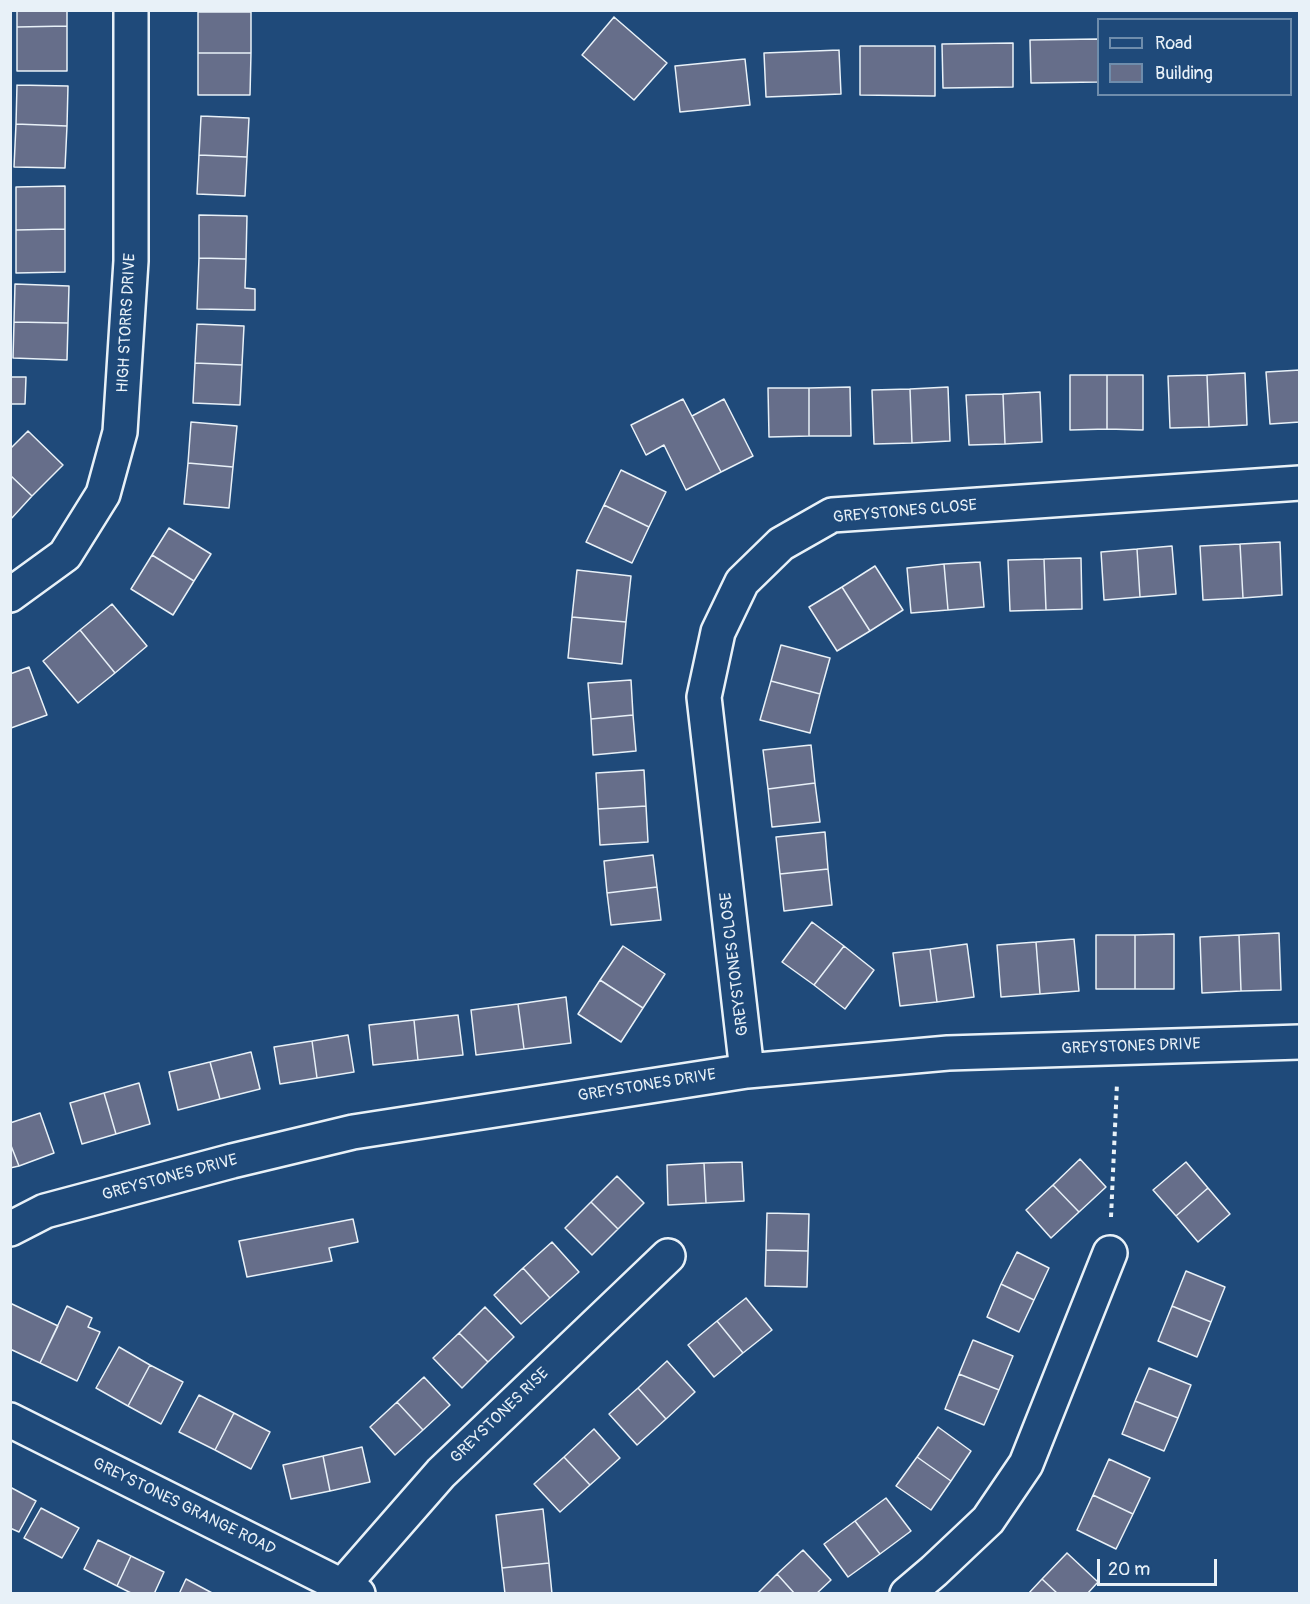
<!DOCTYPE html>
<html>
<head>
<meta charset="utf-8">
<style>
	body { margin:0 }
	#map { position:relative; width:1310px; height:1604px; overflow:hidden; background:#1f4a7a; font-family:Pangolin,sans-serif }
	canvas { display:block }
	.frame { position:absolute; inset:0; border:12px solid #e8f1f8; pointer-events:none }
	.legend { position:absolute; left:1097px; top:18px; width:195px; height:78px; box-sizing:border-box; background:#1f4a7a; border:2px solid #6f8dac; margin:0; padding:8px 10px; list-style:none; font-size:18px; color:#e8f1f8 }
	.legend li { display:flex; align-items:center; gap:12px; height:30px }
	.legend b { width:30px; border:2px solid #6f8dac }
	.scale { position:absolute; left:1097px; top:1559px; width:120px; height:27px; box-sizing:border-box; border:3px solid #e8f1f8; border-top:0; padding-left:8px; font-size:18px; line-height:21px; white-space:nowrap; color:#e8f1f8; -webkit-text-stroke:4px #1f4a7a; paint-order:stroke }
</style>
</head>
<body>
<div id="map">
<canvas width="1310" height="1604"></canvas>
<div class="frame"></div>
<ul class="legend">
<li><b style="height:8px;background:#1f4a7a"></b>Road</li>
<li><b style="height:16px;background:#666e8a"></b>Building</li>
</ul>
<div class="scale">20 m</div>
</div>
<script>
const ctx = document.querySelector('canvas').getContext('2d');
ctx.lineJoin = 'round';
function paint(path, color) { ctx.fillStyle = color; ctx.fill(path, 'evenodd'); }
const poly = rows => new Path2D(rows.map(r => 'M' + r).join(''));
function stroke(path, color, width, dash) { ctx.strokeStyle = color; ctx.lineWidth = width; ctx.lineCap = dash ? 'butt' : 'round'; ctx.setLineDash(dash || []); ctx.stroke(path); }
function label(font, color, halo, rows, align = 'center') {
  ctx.font = font + ' Pangolin,sans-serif'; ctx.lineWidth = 4.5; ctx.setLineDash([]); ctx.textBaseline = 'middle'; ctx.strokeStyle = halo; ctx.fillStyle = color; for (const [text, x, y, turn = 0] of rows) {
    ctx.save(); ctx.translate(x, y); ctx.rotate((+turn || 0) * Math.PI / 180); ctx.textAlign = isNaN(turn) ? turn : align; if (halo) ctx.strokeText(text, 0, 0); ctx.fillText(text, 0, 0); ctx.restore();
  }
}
const building = poly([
	[17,10,67,10,67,26,17,27,17,10],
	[198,12,251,12,251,53,198,53,198,12],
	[614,17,667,63,634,100,582,55,614,17],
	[67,26,67,71,17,71,17,27,67,26],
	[1098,39,1098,82,1031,83,1030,40,1098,39],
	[1013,43,1013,87,943,88,942,44,1013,43],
	[860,46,935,46,935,96,860,95,860,46],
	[839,50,841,94,766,97,764,53,839,50],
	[198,53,251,53,250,95,198,95,198,53],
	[745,59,750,105,680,112,675,66,745,59],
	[17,85,68,86,67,126,16,124,17,85],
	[201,116,249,118,247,157,199,155,201,116],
	[16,124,67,126,65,168,14,167,16,124],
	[199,155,247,157,245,196,197,194,199,155],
	[65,186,65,229,16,230,16,187,65,186],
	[199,215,247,216,246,259,199,258,199,215],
	[65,229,65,272,16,273,16,230,65,229],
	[199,258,246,259,245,288,255,289,255,310,197,309,199,258],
	[15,284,69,286,68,323,14,322,15,284],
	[14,322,68,323,67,360,13,358,14,322],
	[197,324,244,326,242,365,195,363,197,324],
	[195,363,242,365,240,405,193,403,195,363],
	[1300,370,1300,422,1270,424,1266,372,1300,370],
	[1245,373,1247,425,1209,427,1207,375,1245,373],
	[1070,375,1107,375,1107,429,1070,430,1070,375],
	[1107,375,1143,375,1143,430,1107,429,1107,375],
	[1207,375,1209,427,1170,428,1168,376,1207,375],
	[10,377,26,377,25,404,10,404,10,377],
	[850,387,851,436,809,436,809,388,850,387],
	[948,387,950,441,912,443,910,389,948,387],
	[768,388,809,388,809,436,769,437,768,388],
	[910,389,912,443,874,444,872,390,910,389],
	[1040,392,1042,442,1005,444,1003,394,1040,392],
	[1003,394,1005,444,969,445,966,395,1003,394],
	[683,399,721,472,686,490,664,445,646,455,631,425,683,399],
	[724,399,753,456,721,472,692,416,724,399],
	[191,422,237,426,233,467,188,463,191,422],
	[28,431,63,465,32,496,10,475,10,449,28,431],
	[188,463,233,467,229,508,184,504,188,463],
	[621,470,666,492,649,527,604,505,621,470],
	[10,475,32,496,10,520,10,475],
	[604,505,649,527,632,563,586,542,604,505],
	[169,528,211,554,194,581,152,555,169,528],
	[1280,542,1282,595,1243,598,1240,544,1280,542],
	[1240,544,1243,598,1203,600,1200,546,1240,544],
	[1172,546,1176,594,1140,597,1137,549,1172,546],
	[1137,549,1140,597,1104,600,1101,552,1137,549],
	[152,555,194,581,173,615,131,589,152,555],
	[1081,558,1082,609,1046,610,1044,559,1081,558],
	[1044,559,1046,610,1010,611,1008,560,1044,559],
	[980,562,984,607,948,610,944,564,980,562],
	[944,564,948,610,911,613,907,568,944,564],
	[875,566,903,610,870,631,842,587,875,566],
	[577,570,631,576,626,622,572,617,577,570],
	[842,587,870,631,837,651,809,607,842,587],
	[112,604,147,646,115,673,80,630,112,604],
	[572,617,626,622,622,664,568,658,572,617],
	[80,630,115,673,78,703,43,661,80,630],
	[781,645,830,658,820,694,771,681,781,645],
	[29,667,47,715,11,728,10,674,29,667],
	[631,680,633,715,591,719,588,683,631,680],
	[771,681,820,694,810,733,760,720,771,681],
	[633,715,636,751,593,755,591,719,633,715],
	[811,745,815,783,768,789,763,750,811,745],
	[644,770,646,806,598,809,596,773,644,770],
	[815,783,820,822,772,827,768,789,815,783],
	[646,806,648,842,600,845,598,809,646,806],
	[825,832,828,869,780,874,776,837,825,832],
	[653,855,657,887,607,893,604,861,653,855],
	[828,869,832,905,784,911,780,874,828,869],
	[657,887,661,920,611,925,607,893,657,887],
	[812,922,844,946,814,985,782,962,812,922],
	[1279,933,1281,990,1241,991,1239,935,1279,933],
	[1174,934,1174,989,1135,989,1135,935,1174,934],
	[1096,935,1135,935,1135,989,1096,989,1096,935],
	[1239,935,1241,991,1202,993,1200,937,1239,935],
	[1074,939,1079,991,1040,994,1036,942,1074,939],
	[1036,942,1040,994,1001,997,997,945,1036,942],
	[967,944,974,997,937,1002,930,949,967,944],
	[623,946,665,974,643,1008,600,980,623,946],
	[844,946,874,970,845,1009,814,985,844,946],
	[930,949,937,1002,900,1006,893,953,930,949],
	[600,980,643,1008,621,1042,578,1014,600,980],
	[566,997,571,1043,524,1049,518,1004,566,997],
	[518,1004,524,1049,476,1055,471,1010,518,1004],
	[458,1015,463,1055,418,1060,414,1020,458,1015],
	[414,1020,418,1060,373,1065,369,1025,414,1020],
	[348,1035,354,1072,317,1078,312,1041,348,1035],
	[312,1041,317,1078,280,1084,274,1047,312,1041],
	[251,1052,260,1089,220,1099,210,1062,251,1052],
	[210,1062,220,1099,178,1110,169,1072,210,1062],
	[139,1083,150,1124,116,1134,104,1093,139,1083],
	[104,1093,116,1134,82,1144,70,1103,104,1093],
	[40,1113,54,1153,19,1166,10,1143,10,1123,40,1113],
	[10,1143,19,1166,10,1168,10,1143],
	[1080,1159,1106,1187,1079,1212,1053,1185,1080,1159],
	[742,1162,744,1201,706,1203,704,1163,742,1162],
	[1186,1162,1208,1188,1176,1216,1153,1190,1186,1162],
	[704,1163,706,1203,668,1205,667,1165,704,1163],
	[617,1176,644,1203,618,1229,591,1202,617,1176],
	[1053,1185,1079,1212,1051,1238,1026,1210,1053,1185],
	[1208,1188,1230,1214,1198,1242,1176,1216,1208,1188],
	[591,1202,618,1229,592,1255,565,1228,591,1202],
	[767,1213,809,1214,808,1251,766,1250,767,1213],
	[353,1219,358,1242,329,1248,332,1261,247,1277,239,1241,353,1219],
	[552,1242,579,1272,550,1298,523,1268,552,1242],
	[766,1250,808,1251,807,1287,765,1286,766,1250],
	[1017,1252,1049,1268,1034,1300,1001,1284,1017,1252],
	[523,1268,550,1298,521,1324,494,1295,523,1268],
	[1186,1271,1225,1287,1211,1322,1172,1306,1186,1271],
	[1001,1284,1034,1300,1019,1332,987,1317,1001,1284],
	[746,1298,772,1330,743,1353,717,1321,746,1298],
	[10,1303,58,1326,40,1363,10,1349,10,1303],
	[67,1306,92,1318,88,1327,100,1332,77,1381,40,1363,67,1306],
	[1172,1306,1211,1322,1197,1357,1158,1341,1172,1306],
	[485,1307,514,1337,488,1362,459,1333,485,1307],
	[717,1321,743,1353,714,1377,688,1345,717,1321],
	[459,1333,488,1362,462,1388,433,1358,459,1333],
	[973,1340,1013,1356,999,1390,959,1374,973,1340],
	[119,1347,150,1365,128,1406,96,1388,119,1347],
	[667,1361,695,1392,666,1419,638,1388,667,1361],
	[150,1365,183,1382,161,1424,128,1406,150,1365],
	[1149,1368,1191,1385,1178,1418,1135,1401,1149,1368],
	[959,1374,999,1390,984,1425,945,1409,959,1374],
	[424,1377,450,1405,423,1430,397,1402,424,1377],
	[638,1388,666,1419,637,1445,609,1414,638,1388],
	[199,1395,234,1413,215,1450,179,1432,199,1395],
	[1135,1401,1178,1418,1164,1451,1122,1434,1135,1401],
	[397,1402,423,1430,395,1455,370,1427,397,1402],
	[234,1413,270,1432,251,1469,215,1450,234,1413],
	[938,1427,971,1451,951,1481,917,1457,938,1427],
	[594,1429,620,1458,590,1485,564,1457,594,1429],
	[362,1447,370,1482,330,1491,323,1456,362,1447],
	[323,1456,330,1491,291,1499,283,1465,323,1456],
	[564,1457,590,1485,560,1512,534,1484,564,1457],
	[917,1457,951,1481,931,1510,896,1486,917,1457],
	[1109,1459,1150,1478,1133,1514,1093,1495,1109,1459],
	[10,1487,36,1501,19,1532,10,1528,10,1487],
	[1093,1495,1133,1514,1116,1549,1077,1530,1093,1495],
	[886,1498,911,1531,880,1554,855,1521,886,1498],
	[41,1508,79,1528,62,1558,24,1538,41,1508],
	[543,1509,549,1563,502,1568,496,1515,543,1509],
	[855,1521,880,1554,848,1577,824,1544,855,1521],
	[98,1540,131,1556,117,1586,84,1569,98,1540],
	[803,1550,831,1580,816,1594,795,1594,777,1574,803,1550],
	[1067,1553,1098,1582,1087,1594,1058,1594,1042,1579,1067,1553],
	[131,1556,164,1572,154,1594,133,1594,117,1586,131,1556],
	[549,1563,552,1594,505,1594,502,1568,549,1563],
	[777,1574,795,1594,757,1594,777,1574],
	[186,1579,214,1594,179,1594,186,1579],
	[1042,1579,1058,1594,1028,1594,1042,1579]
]);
paint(building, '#666e8a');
stroke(building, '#e8f1f8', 1.5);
const street = poly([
	[10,595,65,555,103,494,120,432,131,261,131,10],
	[747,1071,704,697,718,632,742,582,781,544,832,515,1300,483],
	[10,1229,45,1211,232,1161,353,1132,747,1071,948,1053,1300,1042],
	[10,1420,358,1594],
	[343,1585,441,1473,668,1256],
	[907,1594,934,1571,988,1520,1026,1464,1110,1253]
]);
stroke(street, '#e8f1f8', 38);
stroke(poly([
	[1111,1217,1117,1083]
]), '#e8f1f8', 4, [4.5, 4.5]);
stroke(street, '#1f4a7a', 33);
label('16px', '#e8f1f8', '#1f4a7a', [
	["HIGH STORRS DRIVE",127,323,-87],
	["GREYSTONES CLOSE",905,512,-5],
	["GREYSTONES CLOSE",735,964,-97],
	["GREYSTONES DRIVE",1131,1047,-2],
	["GREYSTONES DRIVE",647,1086,-9],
	["GREYSTONES DRIVE",170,1178,-15],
	["GREYSTONES RISE",500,1416,-44],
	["GREYSTONES GRANGE ROAD",184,1507,26]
]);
</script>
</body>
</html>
